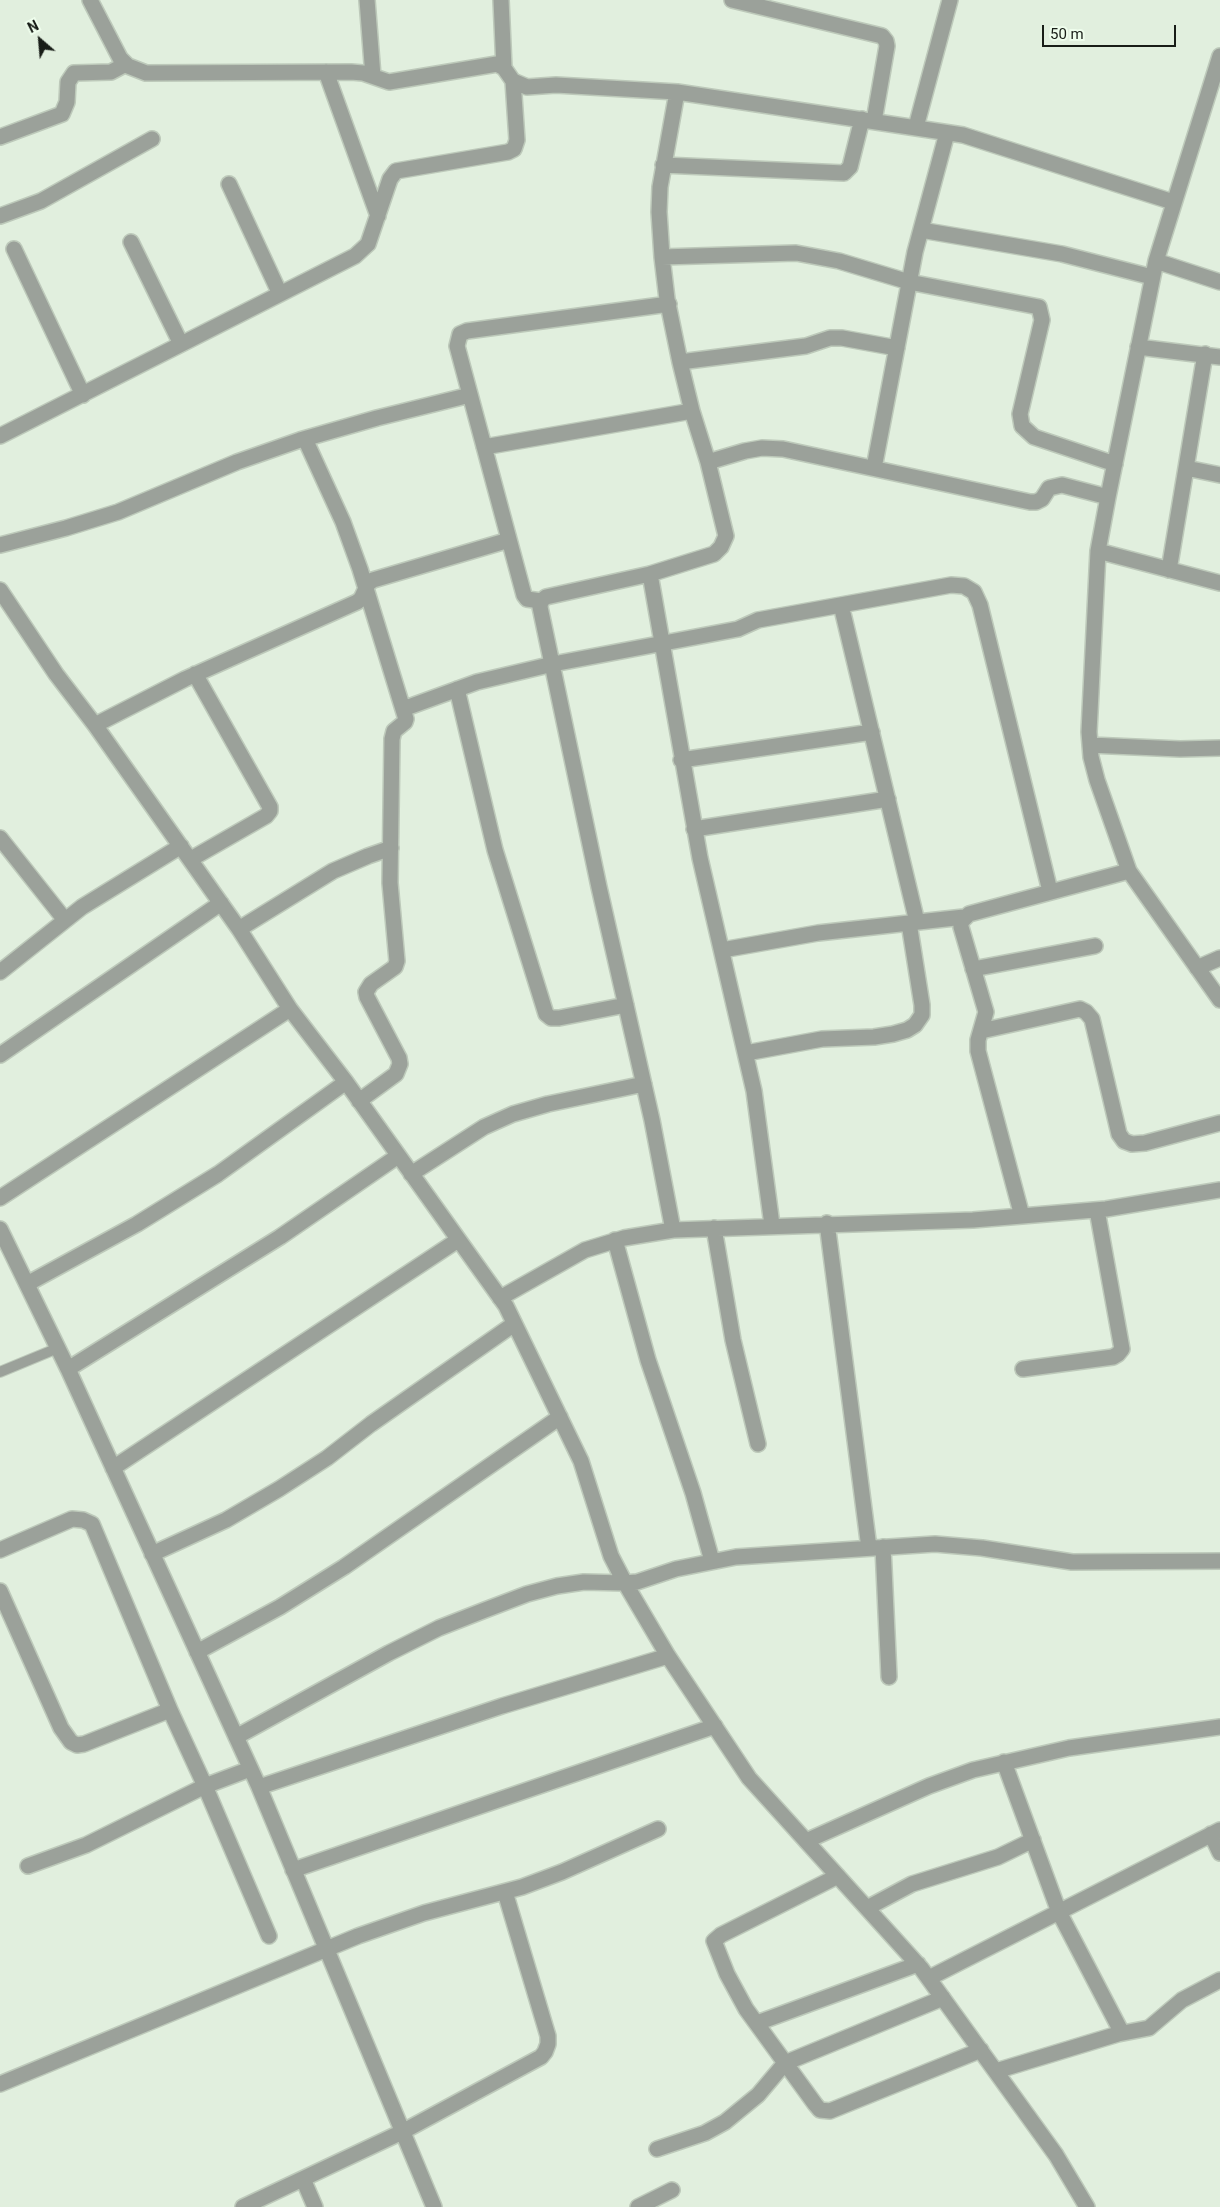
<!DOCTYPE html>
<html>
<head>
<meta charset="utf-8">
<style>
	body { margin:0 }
	#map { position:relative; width:1220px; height:2207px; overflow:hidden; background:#e1efde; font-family:Roboto,sans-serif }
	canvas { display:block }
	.north { position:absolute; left:15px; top:15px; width:50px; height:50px; -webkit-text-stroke:4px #eefdec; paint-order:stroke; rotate:333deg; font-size:14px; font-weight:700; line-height:20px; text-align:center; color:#181d17 }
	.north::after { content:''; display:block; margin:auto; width:18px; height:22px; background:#181d17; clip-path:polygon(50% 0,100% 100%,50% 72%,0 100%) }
	.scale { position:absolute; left:1042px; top:25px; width:134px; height:22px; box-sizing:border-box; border:2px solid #181d17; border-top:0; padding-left:6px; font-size:15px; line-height:18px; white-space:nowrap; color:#181d17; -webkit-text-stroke:4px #eefdec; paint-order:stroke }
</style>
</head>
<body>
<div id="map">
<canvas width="1220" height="2207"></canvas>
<div class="north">N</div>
<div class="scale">50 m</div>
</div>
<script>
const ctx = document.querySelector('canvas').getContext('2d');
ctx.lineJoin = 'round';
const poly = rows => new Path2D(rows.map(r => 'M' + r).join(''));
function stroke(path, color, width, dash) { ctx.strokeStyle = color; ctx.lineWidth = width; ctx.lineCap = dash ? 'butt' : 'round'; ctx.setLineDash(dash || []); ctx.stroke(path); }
const lane = poly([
	[0,1372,58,1348]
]);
const street = poly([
	[90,0,120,58,128,66,146,73,351,72,363,73,389,82,497,64,504,68,513,81,527,87,556,85,677,92],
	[367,0,373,76],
	[501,0,504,68],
	[732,0,882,36,886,41,887,46,874,121],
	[1220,56,1156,261,1108,497,1098,551,1089,732,1091,757,1097,780,1129,871,1220,1000],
	[326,72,378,216],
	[916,127,950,0],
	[0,137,62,114,67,102,68,82,74,73,111,72,126,64],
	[663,165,844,173,850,167,862,119],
	[229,184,280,294],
	[0,216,41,201,152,139],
	[921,230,1062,254,1152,277],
	[131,242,181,344],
	[14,249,83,395],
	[662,257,796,253,839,261,909,282,1039,307,1042,320,1020,414,1022,426,1034,437,1115,464],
	[1156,261,1220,282],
	[1138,347,1220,357],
	[680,362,806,346,830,338,842,338,897,348],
	[0,436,355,256,368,244,390,179,396,171,508,152,514,149,517,140,513,81],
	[305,439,343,522,360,569,406,719,405,722,394,731,392,739,390,883,397,961,395,967,371,984,366,992,367,997,399,1058,400,1064,396,1074,359,1101],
	[484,447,692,411],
	[708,462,745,451,762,448,783,449,1030,502,1036,502,1042,499,1049,488,1062,485,1108,497],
	[874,468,915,252,947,133],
	[1186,468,1220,475],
	[0,545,66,528,118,512,237,462,300,440,377,418,470,395],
	[1098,551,1220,583],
	[1169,570,1205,354],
	[650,574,700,858,754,1091,772,1225],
	[0,590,56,674,95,725,239,929,290,1009,346,1082,506,1306,581,1461,611,1556,625,1583,637,1582,676,1569,736,1557,935,1544,982,1548,1072,1562,1220,1561],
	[541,601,527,599,524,595,457,346,460,334,467,331,669,304],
	[841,605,917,922],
	[457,689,495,850,546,1014,551,1018,559,1018,626,1005],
	[403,709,477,682,553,664,738,629,758,620,951,585,964,586,974,592,980,605,1050,891],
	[95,725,185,679,357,602,361,599,368,584,373,580,509,540],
	[1090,745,1180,749,1220,748],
	[681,760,872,732],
	[694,829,888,799],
	[0,838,65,920],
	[191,859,266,816,270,811,270,807,195,674],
	[239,929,333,871,368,856,391,848],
	[722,950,818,933,964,917],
	[1197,968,1220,958],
	[973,969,1095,946],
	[0,972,82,907,181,846],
	[981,1031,1080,1009,1086,1012,1092,1019,1119,1134,1124,1141,1132,1144,1145,1143,1220,1123],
	[746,1053,822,1039,874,1037,893,1034,907,1030,915,1025,922,1015,922,1005,909,923],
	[0,1055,221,903],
	[398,1156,280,1237,68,1369,259,1787,434,2207],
	[411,1174,484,1127,513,1114,548,1104,644,1084],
	[0,1198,290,1009],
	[1022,1216,978,1051,978,1040,986,1012,961,927,961,922,969,914,1129,871],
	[827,1223,869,1548],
	[714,1228,733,1340,758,1444],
	[0,1229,68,1369],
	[673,1230,652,1120,599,887,540,607,541,601,546,597,650,574,714,554,721,547,726,536,708,462,692,411,680,362,667,299,662,257,659,212,660,187,677,92,963,135,1173,202],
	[615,1240,648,1360,693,1493,712,1561],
	[27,1284,137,1224,218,1174,346,1082],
	[500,1298,585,1250,624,1238,673,1230,973,1220,1022,1216,1106,1209,1220,1190],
	[1023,1369,1113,1357,1118,1354,1122,1349,1097,1210],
	[113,1468,458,1240],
	[883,1547,889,1677],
	[0,1550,72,1519,83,1520,92,1524,170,1710],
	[152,1554,226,1520,279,1489,327,1458,371,1424,514,1324],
	[0,1591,61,1728,71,1742,77,1745,84,1744,170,1710,205,1786,250,1769],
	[197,1652,280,1607,344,1567,560,1417],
	[236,1737,389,1653,439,1628,485,1610,527,1594,557,1586,584,1582,625,1583,668,1656,749,1778,921,1968,1056,2155,1087,2207],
	[1004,1762,1059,1912,1122,2033],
	[259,1787,502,1706,668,1656],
	[1211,1834,1220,1853],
	[806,1841,929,1786,973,1770,1069,1748,1220,1727],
	[28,1866,86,1845,205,1786,269,1936],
	[293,1870,715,1726],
	[838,1876,721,1935,714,1941,727,1974,746,2009,815,2104,820,2110,830,2111,981,2050],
	[867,1908,912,1884,998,1857,1033,1840],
	[929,1978,1220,1830],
	[757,2023,918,1964],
	[996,2071,1118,2034,1149,2028,1182,2000,1220,1980],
	[0,2084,358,1936,424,1913,522,1887,562,1872,658,1829],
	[657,2149,705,2133,725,2122,758,2095,785,2063,943,1998],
	[303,2179,315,2207],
	[243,2207,402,2132,541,2057,545,2052,548,2044,548,2036,505,1892],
	[638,2207,672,2190]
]);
stroke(lane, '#bdc9ba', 12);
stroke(street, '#bdc9ba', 18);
stroke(lane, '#9ba19a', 10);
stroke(street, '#9ba19a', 15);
</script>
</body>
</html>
